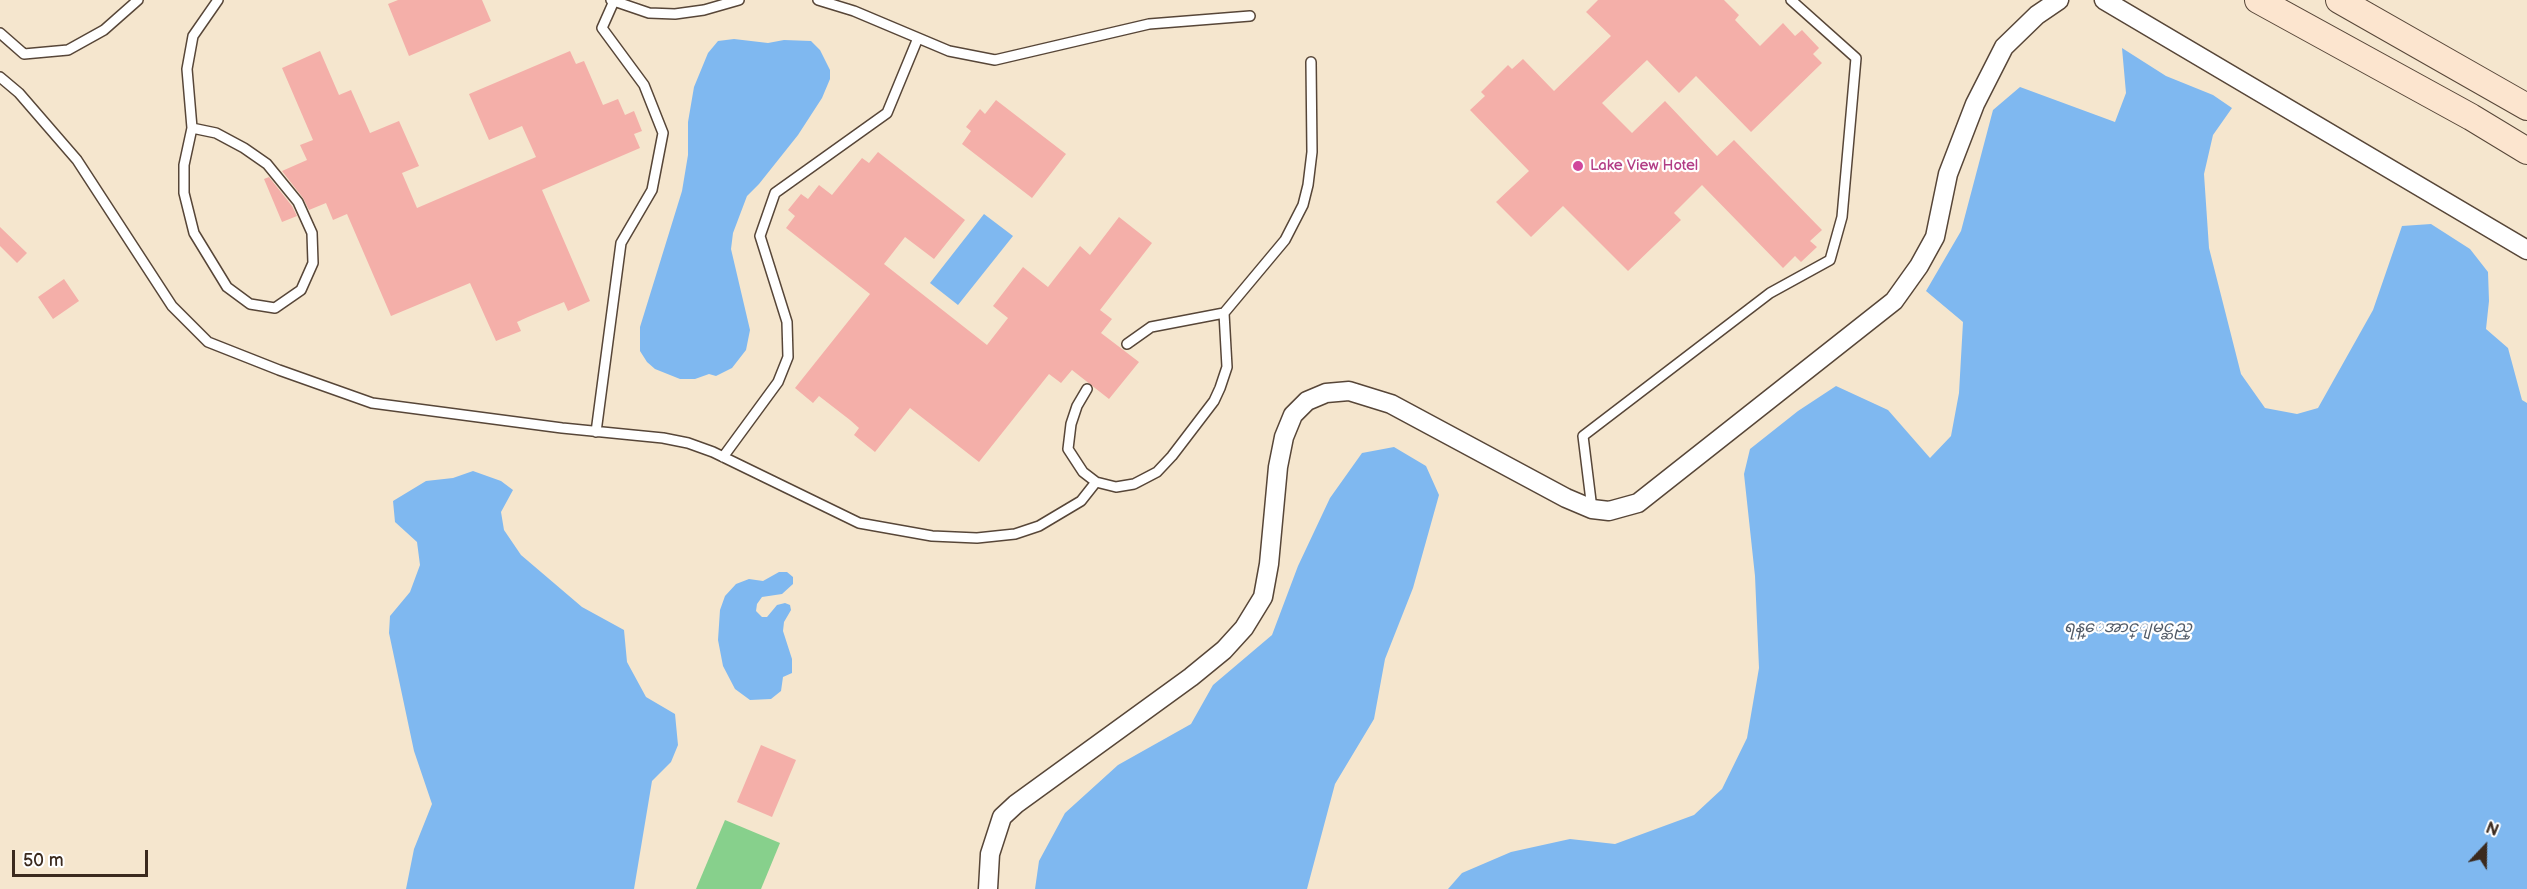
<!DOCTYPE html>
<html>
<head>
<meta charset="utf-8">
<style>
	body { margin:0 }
	#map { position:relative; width:2527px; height:889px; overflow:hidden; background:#f5e6ce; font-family:"Balsamiq Sans",sans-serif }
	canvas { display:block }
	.north { position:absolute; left:2455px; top:817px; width:60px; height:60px; -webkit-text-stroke:4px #fff; paint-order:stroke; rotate:22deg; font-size:16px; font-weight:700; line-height:24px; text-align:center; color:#3b2a1e }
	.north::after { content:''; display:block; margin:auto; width:21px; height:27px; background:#3b2a1e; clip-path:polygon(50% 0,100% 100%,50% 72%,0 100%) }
	.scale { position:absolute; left:12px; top:850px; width:136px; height:27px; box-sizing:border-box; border:3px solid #3b2a1e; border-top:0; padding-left:8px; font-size:18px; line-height:21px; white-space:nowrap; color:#3b2a1e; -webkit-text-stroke:4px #fff; paint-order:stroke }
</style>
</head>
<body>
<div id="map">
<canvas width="2527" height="889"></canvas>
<div class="north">N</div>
<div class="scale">50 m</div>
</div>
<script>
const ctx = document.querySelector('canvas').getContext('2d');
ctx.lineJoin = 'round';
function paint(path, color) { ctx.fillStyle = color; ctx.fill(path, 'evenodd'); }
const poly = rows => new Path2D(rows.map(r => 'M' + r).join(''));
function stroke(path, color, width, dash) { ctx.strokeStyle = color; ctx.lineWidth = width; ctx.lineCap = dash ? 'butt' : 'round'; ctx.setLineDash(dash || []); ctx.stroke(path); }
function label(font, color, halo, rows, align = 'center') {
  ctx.font = font + ' "Balsamiq Sans","Noto Sans Myanmar",sans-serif'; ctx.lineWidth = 4.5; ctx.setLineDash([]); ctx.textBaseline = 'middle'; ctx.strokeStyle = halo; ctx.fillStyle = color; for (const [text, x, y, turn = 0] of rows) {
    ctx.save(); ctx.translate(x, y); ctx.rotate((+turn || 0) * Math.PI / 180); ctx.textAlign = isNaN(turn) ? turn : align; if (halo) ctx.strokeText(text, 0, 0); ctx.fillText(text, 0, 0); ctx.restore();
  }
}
paint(poly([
	[725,820,780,843,761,889,696,889]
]), '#87d08c');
paint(poly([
	[734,39,768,43,784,40,811,41,820,50,830,70,830,79,822,98,798,135,759,184,747,196,733,233,731,249,750,330,746,350,732,368,716,376,709,374,695,379,680,379,655,369,647,362,640,351,640,327,682,191,688,155,688,122,694,87,708,53,718,41],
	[2122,48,2166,76,2213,95,2232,108,2213,135,2204,174,2209,248,2241,374,2265,408,2297,414,2318,408,2373,310,2402,226,2431,224,2470,249,2488,272,2489,301,2486,329,2508,348,2522,400,2527,403,2527,889,1448,889,1462,873,1511,852,1570,839,1615,844,1694,815,1722,789,1747,738,1759,668,1755,576,1744,474,1750,449,1798,411,1836,386,1888,410,1930,458,1951,436,1959,393,1963,322,1926,291,1961,231,1993,110,2020,87,2115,122,2126,93],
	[984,214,1013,236,958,305,930,283],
	[1394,447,1426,466,1439,495,1413,588,1385,659,1374,719,1335,784,1307,889,1035,889,1039,861,1065,813,1118,765,1191,724,1213,685,1272,635,1298,566,1330,498,1362,453],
	[473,471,501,481,513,490,501,512,504,530,521,555,582,607,624,630,627,662,646,697,675,714,678,745,671,762,652,781,634,889,406,889,414,849,432,804,414,751,389,633,390,616,410,592,420,565,417,542,395,522,393,501,426,481,453,478],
	[779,572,787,572,793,577,793,584,782,594,762,597,757,604,756,611,762,617,767,617,777,605,785,603,790,605,791,610,784,622,783,631,792,659,792,673,783,677,781,691,771,699,750,700,735,689,723,666,718,640,720,610,725,596,736,584,749,579,763,581]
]), '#7fb8f0');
paint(poly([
	[398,0,482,0,491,21,409,56,388,4],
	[1598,0,1724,0,1739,15,1735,20,1760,46,1783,23,1795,36,1802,30,1819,48,1813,54,1822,63,1751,132,1696,76,1679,93,1647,60,1602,103,1632,133,1665,101,1717,156,1734,140,1822,230,1810,241,1817,247,1801,262,1795,256,1783,268,1702,185,1674,213,1681,220,1628,271,1563,206,1531,237,1496,202,1529,171,1470,110,1485,96,1481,92,1508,65,1512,69,1523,59,1554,91,1611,36,1586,12],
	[320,51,339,95,351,90,370,133,399,121,419,166,402,173,417,208,536,157,522,126,489,140,469,94,570,51,576,64,584,61,603,105,618,99,625,115,634,111,642,131,634,134,640,148,542,190,590,301,568,311,564,302,528,317,517,322,521,331,496,341,470,283,391,316,347,214,333,220,326,203,309,210,303,198,282,171,307,160,300,145,313,140,282,68],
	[996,100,1066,154,1032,198,962,144,971,131,966,127,980,109,985,114],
	[878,152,965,220,934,259,905,237,884,264,987,345,1008,318,993,306,1023,267,1048,287,1080,246,1090,255,1119,217,1152,243,1100,310,1112,319,1101,333,1139,362,1109,399,1072,370,1061,383,1049,374,979,462,910,408,875,452,854,435,859,428,850,420,819,396,813,403,795,388,870,294,786,228,795,216,788,210,801,194,808,199,819,185,832,195,862,158,869,163],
	[269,177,292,206,297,216,282,222,264,179],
	[0,227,27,253,17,263,0,246],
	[64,279,79,301,53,319,38,297],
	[761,745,796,760,772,817,737,802]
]), '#f4afa9');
const lane = poly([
	[611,0,649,13,675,14,704,10,739,0],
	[818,0,854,11,949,51,995,60,1149,24,1250,16],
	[0,33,24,54,68,50,104,30,138,0],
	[0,77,19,93,77,160,172,306,208,342,279,370,372,403,562,428,663,438,688,443,713,452,859,523,932,536,977,538,1015,534,1039,526,1081,501,1096,482],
	[192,128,216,133,244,148,267,164,298,202,312,233,313,263,301,290,275,308,250,304,227,287,194,233,184,193,184,165,192,128,187,69,193,36,218,0],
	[1127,344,1151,327,1224,313,1285,240,1303,205,1308,185,1312,152,1311,62],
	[1087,389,1077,406,1071,424,1068,449,1083,472,1096,482,1116,487,1134,484,1157,472,1172,456,1214,401,1220,388,1227,367,1224,313],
	[596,432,621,243,652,190,663,133,644,85,602,28,614,1],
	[723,457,778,382,788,357,787,322,760,236,775,193,887,113,918,38],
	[1592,509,1583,436,1770,293,1830,260,1842,217,1856,58,1791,0]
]);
const street = poly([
	[2104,0,2527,250],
	[988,889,990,854,1002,817,1016,804,1191,677,1224,650,1244,628,1263,597,1269,564,1278,467,1284,437,1293,415,1307,401,1326,393,1349,391,1391,404,1566,498,1592,509,1609,511,1638,503,1894,301,1919,266,1935,237,1948,174,1975,104,2004,47,2037,15,2059,0]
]);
const secondary = poly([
	[2258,0,2471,117,2527,151],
	[2339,0,2527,107]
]);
stroke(lane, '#574638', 12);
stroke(street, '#574638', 21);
stroke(secondary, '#574638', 28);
stroke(lane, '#fff', 9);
stroke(street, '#fff', 18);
stroke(secondary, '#fce5cf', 26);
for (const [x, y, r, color] of [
	[1578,166,6,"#d1479c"]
]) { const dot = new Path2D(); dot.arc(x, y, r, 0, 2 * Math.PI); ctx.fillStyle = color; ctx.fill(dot); stroke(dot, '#fff', 2); }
label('15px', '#b23c85', '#fff', [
	["Lake View Hotel",1590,166]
], 'left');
label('italic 16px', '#535c68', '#fff', [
	["ရန္ေအာင္ျမင္ဆည္",2128,628]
]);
</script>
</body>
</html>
